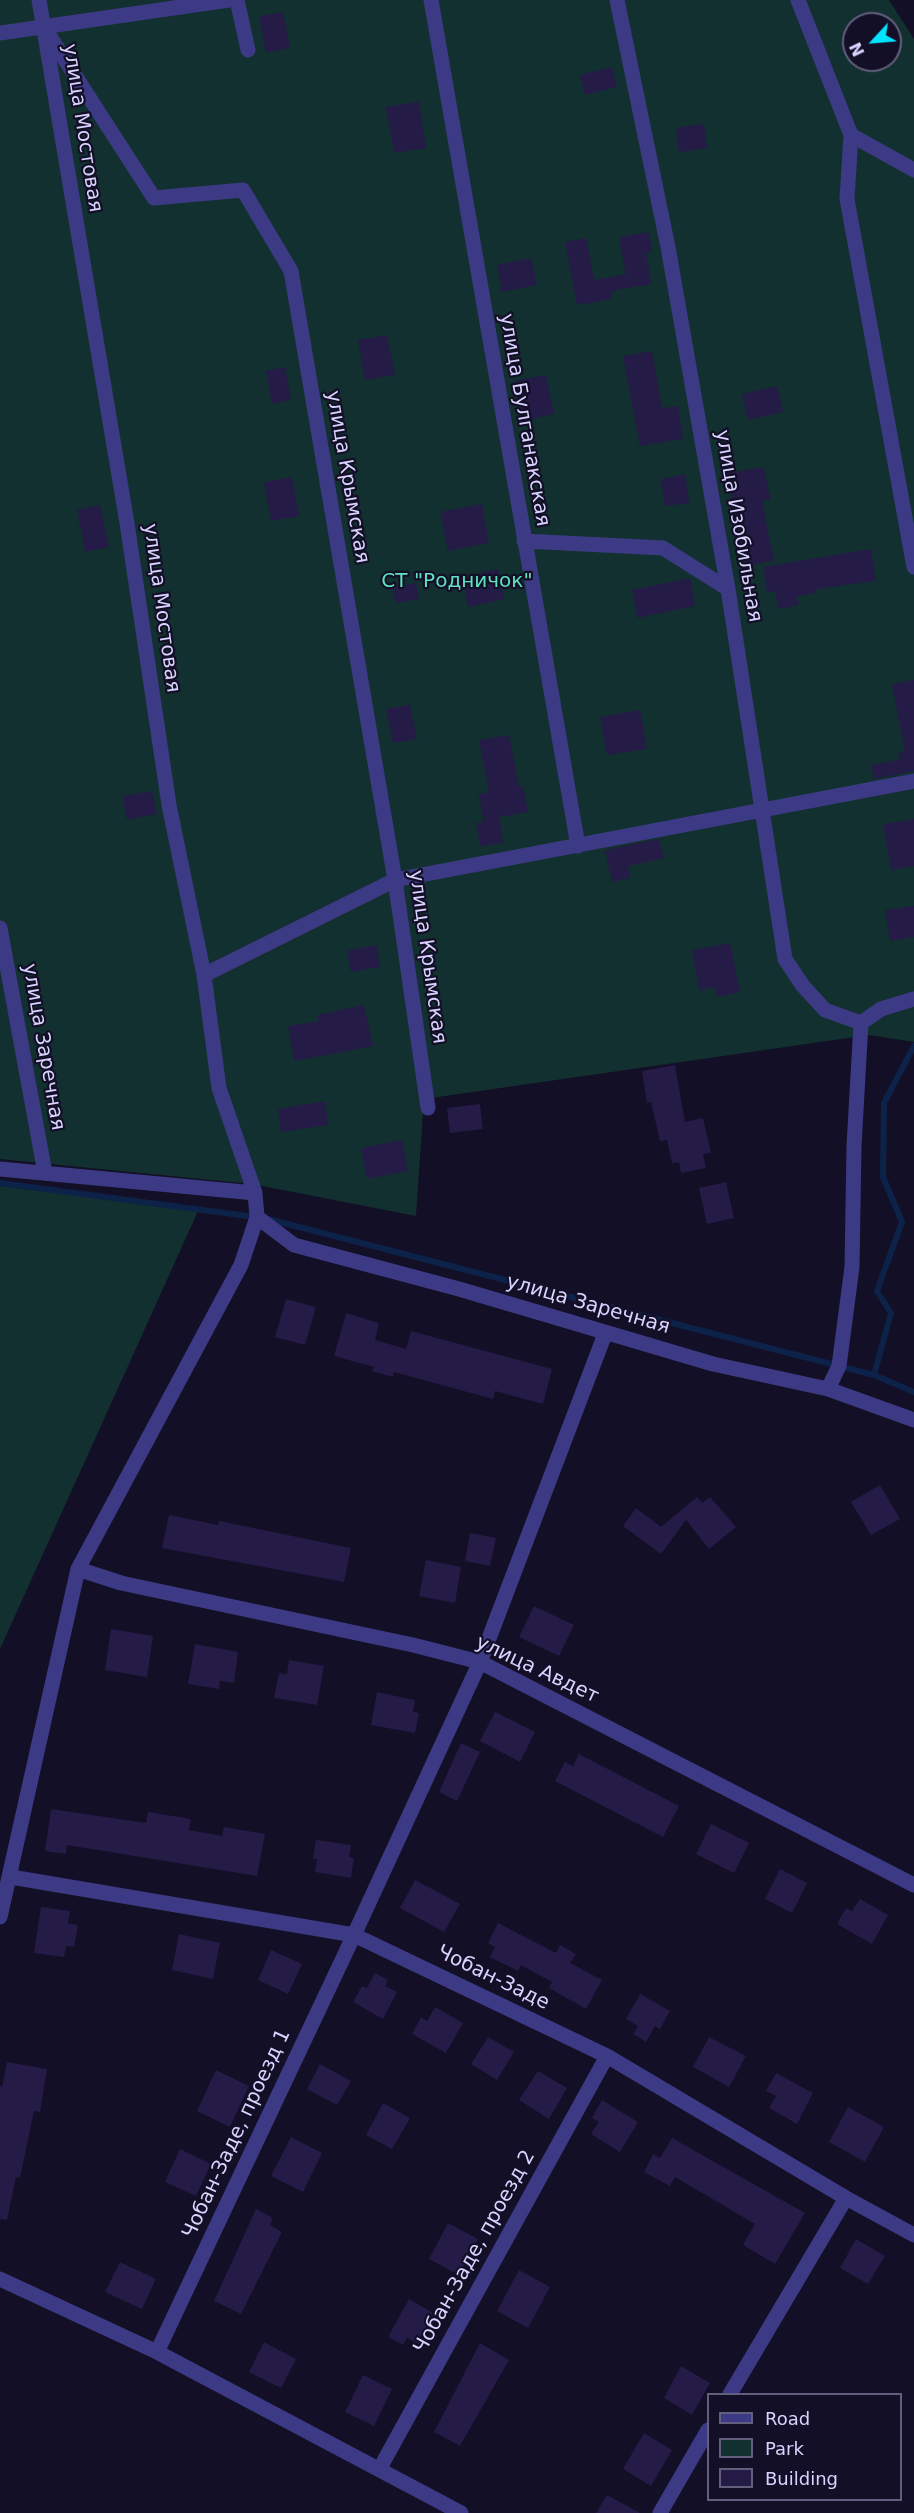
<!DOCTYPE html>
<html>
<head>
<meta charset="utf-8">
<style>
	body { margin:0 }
	#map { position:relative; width:914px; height:2513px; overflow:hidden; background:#130f26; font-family:"DejaVu Sans",sans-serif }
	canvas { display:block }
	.legend { position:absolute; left:707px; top:2393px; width:195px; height:108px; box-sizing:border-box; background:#130f26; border:2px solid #625e7d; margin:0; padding:8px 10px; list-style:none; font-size:18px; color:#d9d4ff }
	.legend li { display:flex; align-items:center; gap:12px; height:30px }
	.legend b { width:30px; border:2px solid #625e7d }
	.north { position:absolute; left:842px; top:12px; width:60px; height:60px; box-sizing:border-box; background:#130f26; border:2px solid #625e7d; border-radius:50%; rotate:244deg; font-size:16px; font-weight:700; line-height:24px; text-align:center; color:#d9d4ff }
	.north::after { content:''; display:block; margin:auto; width:21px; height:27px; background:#00e5ff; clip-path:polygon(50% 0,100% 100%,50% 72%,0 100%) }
</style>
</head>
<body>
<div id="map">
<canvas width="914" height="2513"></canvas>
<ul class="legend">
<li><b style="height:8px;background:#3d3a85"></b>Road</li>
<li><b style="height:16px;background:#12302f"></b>Park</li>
<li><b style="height:16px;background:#241b47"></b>Building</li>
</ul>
<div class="north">N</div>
</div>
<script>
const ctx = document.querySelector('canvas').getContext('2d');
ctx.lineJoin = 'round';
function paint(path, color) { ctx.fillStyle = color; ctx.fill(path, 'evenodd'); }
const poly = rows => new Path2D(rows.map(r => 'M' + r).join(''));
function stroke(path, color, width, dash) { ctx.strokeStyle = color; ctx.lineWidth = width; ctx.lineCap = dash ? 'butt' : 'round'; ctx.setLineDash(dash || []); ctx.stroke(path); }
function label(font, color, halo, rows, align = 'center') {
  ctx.font = font + ' "DejaVu Sans",sans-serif'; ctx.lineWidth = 4.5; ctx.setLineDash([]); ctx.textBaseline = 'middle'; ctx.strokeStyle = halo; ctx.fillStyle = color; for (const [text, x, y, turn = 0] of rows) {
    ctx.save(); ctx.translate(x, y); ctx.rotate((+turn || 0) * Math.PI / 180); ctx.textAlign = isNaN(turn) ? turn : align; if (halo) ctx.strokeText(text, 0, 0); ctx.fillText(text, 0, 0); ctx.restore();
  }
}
paint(poly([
	[0,0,889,0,914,39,914,1042,869,1035,424,1099,416,1216,252,1184,0,1159],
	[854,24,890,24,890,60,854,60],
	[0,1186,199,1209,0,1649]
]), '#12302f');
stroke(poly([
	[0,1183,255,1217],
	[268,1219,874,1375,914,1392],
	[874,1375,891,1313,877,1291,902,1222,883,1177,884,1103,914,1046]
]), '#0c2248', 6);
paint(poly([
	[283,12,290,48,266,53,259,16],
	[612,67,617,87,585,95,580,75],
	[419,102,426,148,394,153,386,107],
	[704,124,707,148,679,152,676,128],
	[649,232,652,252,646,253,651,284,611,291,612,299,577,305,565,242,586,238,594,280,626,274,619,237],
	[531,258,537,285,502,292,497,265],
	[387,335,395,375,365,380,358,340],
	[652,351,662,408,678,406,683,439,640,446,623,356],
	[285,367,291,400,272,404,266,371],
	[546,375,554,414,523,421,514,381],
	[777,386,783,412,748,420,742,394],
	[764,467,770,500,762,501,774,561,746,566,742,548,740,549,728,473],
	[685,474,689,503,665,506,661,479],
	[292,477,299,516,271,521,264,482],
	[482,504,489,543,448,551,440,512],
	[100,505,109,547,85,552,77,510],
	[871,549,876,581,816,589,817,593,797,596,799,605,778,609,775,591,767,593,763,567],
	[498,569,504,599,468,607,462,577],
	[690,578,695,606,637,618,632,590],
	[416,583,419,599,395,603,392,587],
	[914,680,914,771,874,779,871,765,899,760,898,753,905,752,892,684],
	[410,705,417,739,393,743,386,709],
	[640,710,647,749,607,755,600,717],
	[509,735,519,787,523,786,528,812,499,817,503,843,480,846,476,823,484,822,479,794,489,792,479,740],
	[152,791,157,814,127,820,122,796],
	[914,819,914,866,891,870,883,824],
	[659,839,664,858,628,866,630,878,612,882,605,850],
	[914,906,914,937,890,941,885,910],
	[730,943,740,992,717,997,715,987,699,990,692,950],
	[376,945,380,967,351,972,347,951],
	[364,1005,373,1046,294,1061,288,1026,319,1021,317,1015],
	[675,1065,685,1122,703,1118,711,1153,703,1154,706,1168,681,1173,679,1162,672,1163,667,1140,660,1141,651,1102,647,1103,642,1071],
	[325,1101,328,1125,281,1132,278,1109],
	[480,1104,483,1129,450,1133,447,1108],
	[402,1140,408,1171,367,1179,361,1148],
	[726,1182,734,1218,707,1224,699,1188],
	[286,1299,316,1307,305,1345,275,1337],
	[346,1313,379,1323,375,1340,406,1349,411,1331,552,1369,543,1404,495,1391,493,1399,394,1372,393,1377,372,1371,374,1367,334,1356],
	[880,1485,900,1519,871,1535,851,1502],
	[697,1497,702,1503,710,1497,736,1527,709,1549,686,1520,661,1554,623,1526,636,1508,661,1527],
	[169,1515,218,1525,219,1521,351,1548,344,1582,162,1548],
	[470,1533,496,1538,490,1566,465,1561],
	[426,1560,461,1567,455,1603,419,1596],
	[534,1606,574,1625,559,1656,519,1637],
	[111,1629,153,1636,147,1677,105,1670],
	[195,1644,238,1652,234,1683,220,1681,219,1689,188,1684],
	[289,1660,324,1666,317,1705,274,1698,279,1673,287,1674],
	[377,1692,415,1700,413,1712,419,1713,415,1733,371,1725],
	[495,1712,535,1732,520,1762,480,1741],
	[461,1743,480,1752,457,1801,439,1792],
	[579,1754,679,1806,663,1837,555,1781,565,1762,573,1766],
	[51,1809,146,1823,148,1812,191,1819,189,1830,222,1836,224,1827,265,1834,257,1876,67,1845,66,1854,45,1851],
	[711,1824,749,1843,734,1873,696,1854],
	[316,1840,351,1845,349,1857,354,1858,351,1878,315,1872,317,1859,313,1859],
	[780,1869,807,1883,792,1913,765,1899],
	[415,1880,460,1904,444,1932,400,1908],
	[860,1899,888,1915,872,1944,837,1924,846,1908,852,1911],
	[41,1907,70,1911,68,1923,78,1925,74,1947,66,1946,64,1957,34,1953],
	[498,1923,556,1953,560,1945,576,1954,570,1963,602,1980,586,2009,549,1988,552,1982,521,1965,518,1971,490,1957,495,1947,488,1943],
	[179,1934,220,1943,213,1979,172,1970],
	[271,1950,302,1964,288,1994,258,1980],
	[375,1973,388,1980,385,1986,397,1992,383,2019,353,2002,362,1986,367,1988],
	[640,1994,670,2011,660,2029,655,2026,646,2042,633,2034,638,2026,626,2019],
	[435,2007,463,2023,446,2053,412,2034,421,2017,427,2021],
	[488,2037,514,2052,497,2080,471,2064],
	[709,2037,746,2056,729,2087,693,2067],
	[7,2062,47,2069,40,2112,34,2111,20,2178,16,2177,7,2220,0,2219,0,2086,2,2087],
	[320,2064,351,2081,337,2105,307,2089],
	[216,2070,249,2086,230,2127,197,2111],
	[538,2071,567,2088,549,2119,519,2100],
	[776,2073,813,2093,797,2124,769,2108,776,2096,766,2091],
	[602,2100,638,2122,620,2152,591,2134,599,2122,592,2118],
	[383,2103,410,2118,392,2149,366,2135],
	[848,2107,884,2127,865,2162,829,2142],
	[291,2137,322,2153,303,2192,271,2176],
	[672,2138,805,2213,775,2264,743,2245,755,2224,675,2177,670,2186,644,2172,653,2154,660,2158],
	[180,2149,211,2164,196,2196,165,2182],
	[256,2209,273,2218,270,2225,282,2232,241,2314,214,2301],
	[448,2223,478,2239,459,2275,429,2259],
	[856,2239,885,2256,868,2284,840,2268],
	[120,2262,156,2279,142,2309,105,2292],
	[519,2270,550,2287,528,2328,497,2311],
	[409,2299,437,2315,420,2345,407,2338,403,2345,388,2337],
	[264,2342,296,2359,281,2388,249,2372],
	[480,2343,509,2360,460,2446,434,2432],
	[681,2366,710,2383,692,2415,664,2398],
	[363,2375,392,2389,374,2426,345,2412],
	[644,2433,672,2450,651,2486,623,2469],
	[607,2495,640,2513,596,2513]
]), '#241b47');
stroke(poly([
	[237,0,248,50],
	[431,0,578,846],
	[617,0,668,247,728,589,785,959,803,986,825,1010,861,1023],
	[798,0,851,135,914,170],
	[47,32,154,198,243,190,291,271,395,880,428,1108],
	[0,33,229,0],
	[851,135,847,199,914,567],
	[524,541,663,548,728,589],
	[0,928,45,1173],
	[204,975,395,880,914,781],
	[861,1023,881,1009,914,999],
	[0,1169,255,1193],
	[257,1217,294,1245,459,1289,713,1364,828,1389,914,1420],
	[828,1389,839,1366,852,1267,854,1146,861,1023],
	[78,1569,121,1583,413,1645,480,1662,914,1885],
	[11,1877,354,1935,607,2056,846,2198,914,2235],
	[0,1917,78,1569,241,1265,257,1217,255,1193,219,1088,204,975,169,805,127,523,39,0],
	[0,2279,157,2352,461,2513],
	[157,2352,354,1935,480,1662,605,1334],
	[730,2394,846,2198],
	[380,2468,607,2056],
	[660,2513,708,2430]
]), '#3d3a85', 15);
label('20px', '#d9d4ff', '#130f26', [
	["улица Мостовая",82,128,81],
	["улица Булганакская",524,420,80],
	["улица Крымская",347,477,80],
	["улица Изобильная",738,526,80],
	["улица Мостовая",161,608,82],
	["улица Крымская",427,957,82],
	["улица Заречная",43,1047,80],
	["улица Заречная",588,1305,16],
	["улица Авдет",537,1670,25],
	["Чобан-Заде",493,1978,26],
	["Чобан-Заде, проезд 1",237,2134,-65],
	["Чобан-Заде, проезд 2",475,2252,-61]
]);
label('20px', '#5fe0c0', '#130f26', [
	["СТ \"Родничок\"",457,582]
]);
</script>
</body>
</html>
